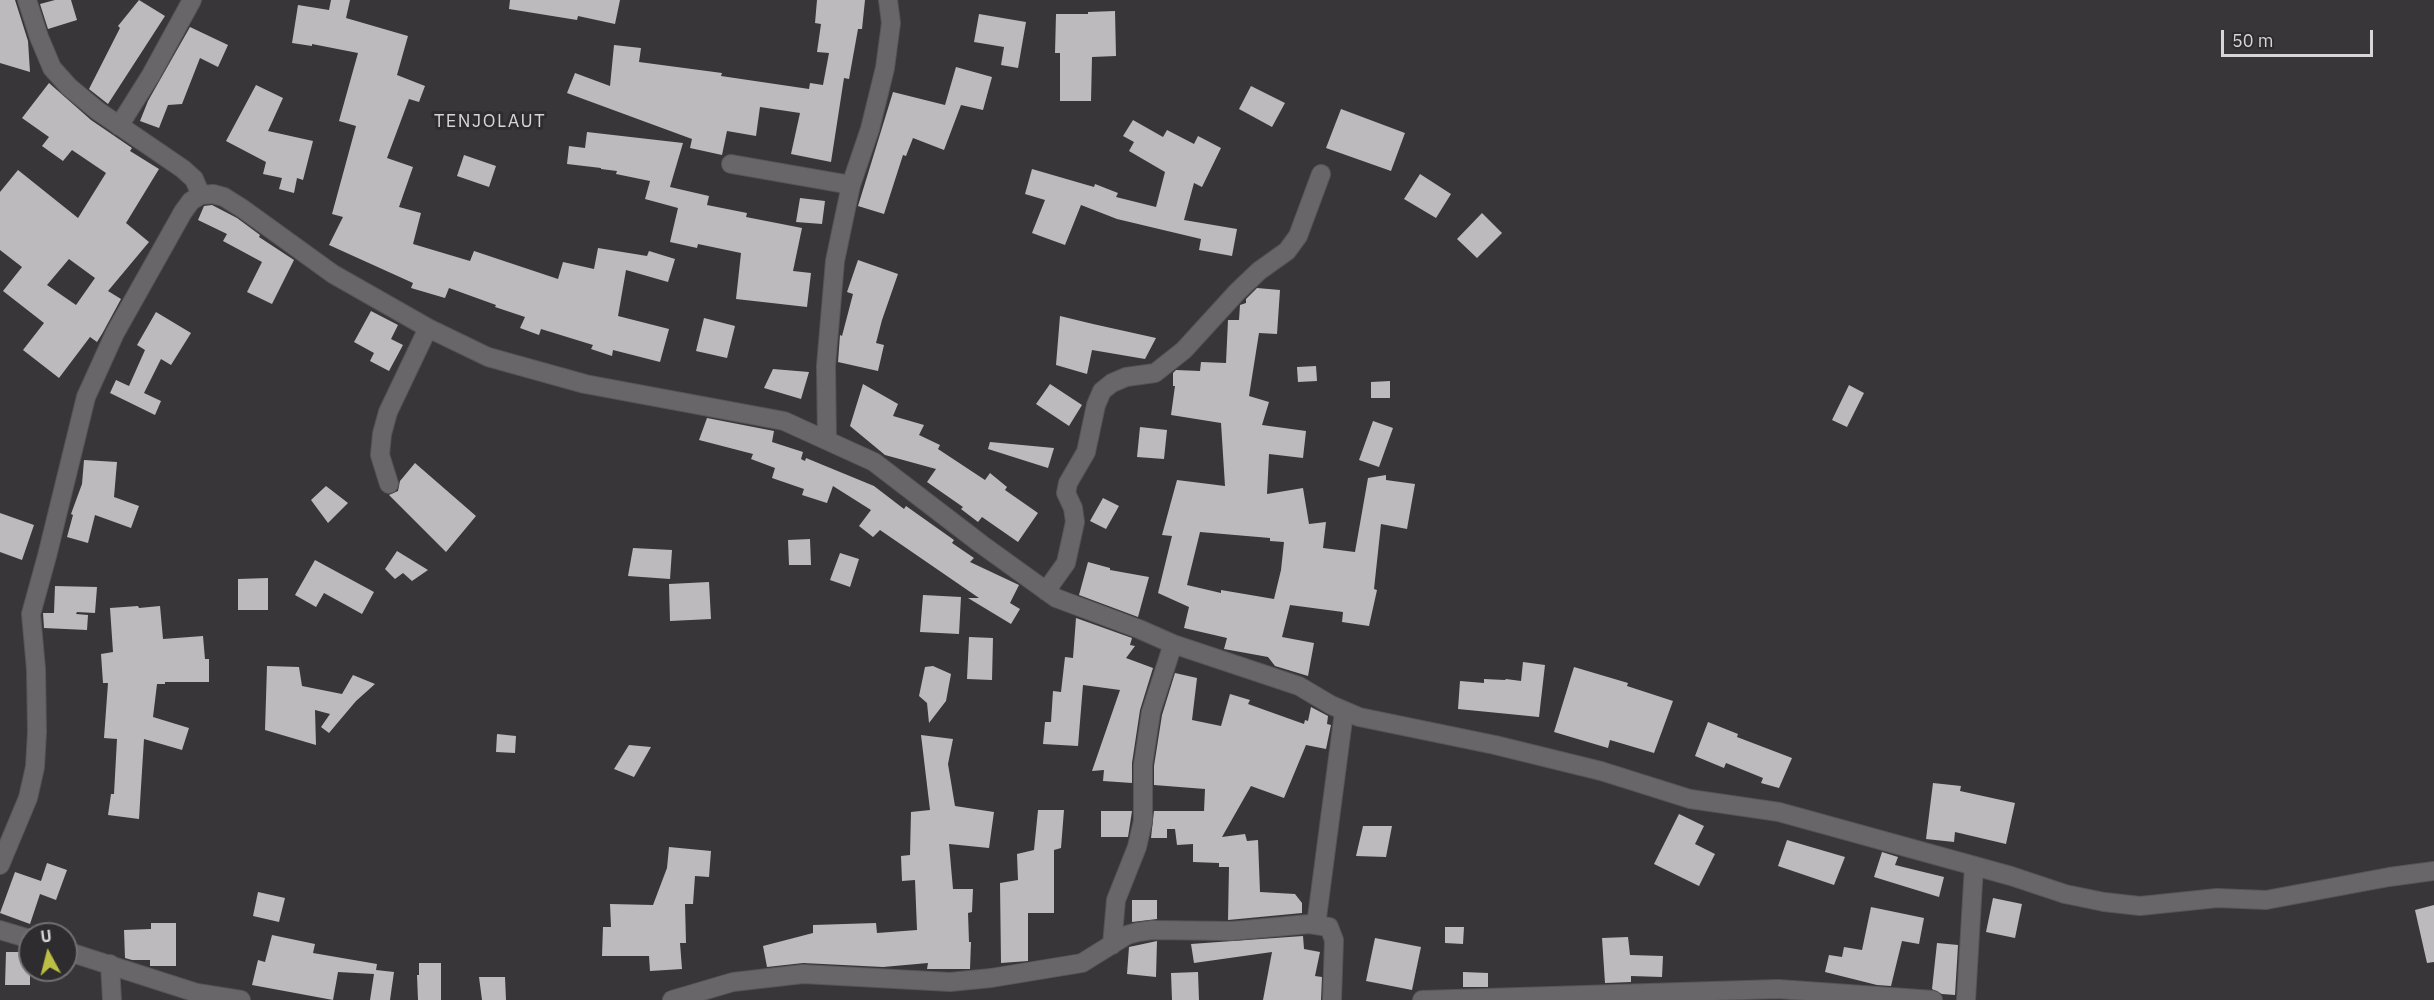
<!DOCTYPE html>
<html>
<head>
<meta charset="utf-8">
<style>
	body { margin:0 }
	#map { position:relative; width:2434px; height:1000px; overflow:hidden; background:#383639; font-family:"IBM Plex Sans",sans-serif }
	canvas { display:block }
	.north { position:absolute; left:18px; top:922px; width:60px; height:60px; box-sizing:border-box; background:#2e2c2f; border:2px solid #717072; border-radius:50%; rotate:353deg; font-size:16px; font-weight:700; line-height:24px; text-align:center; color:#d6d5d7 }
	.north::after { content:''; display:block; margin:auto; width:21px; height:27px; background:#bcbf43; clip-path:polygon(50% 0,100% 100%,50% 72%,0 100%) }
	.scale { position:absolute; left:2221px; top:30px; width:152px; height:27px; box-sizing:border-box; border:3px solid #d6d5d7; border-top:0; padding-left:8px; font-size:18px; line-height:21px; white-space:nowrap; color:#d6d5d7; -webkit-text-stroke:4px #2e2c2f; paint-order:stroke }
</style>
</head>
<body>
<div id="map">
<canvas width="2434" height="1000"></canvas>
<div class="north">U</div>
<div class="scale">50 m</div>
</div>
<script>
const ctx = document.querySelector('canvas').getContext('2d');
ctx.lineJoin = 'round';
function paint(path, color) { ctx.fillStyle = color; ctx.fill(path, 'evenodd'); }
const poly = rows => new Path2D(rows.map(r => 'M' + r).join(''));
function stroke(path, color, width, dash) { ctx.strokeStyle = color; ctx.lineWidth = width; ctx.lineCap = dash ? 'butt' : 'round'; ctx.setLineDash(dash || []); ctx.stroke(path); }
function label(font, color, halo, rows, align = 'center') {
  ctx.font = font + ' "IBM Plex Sans",sans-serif'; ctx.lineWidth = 6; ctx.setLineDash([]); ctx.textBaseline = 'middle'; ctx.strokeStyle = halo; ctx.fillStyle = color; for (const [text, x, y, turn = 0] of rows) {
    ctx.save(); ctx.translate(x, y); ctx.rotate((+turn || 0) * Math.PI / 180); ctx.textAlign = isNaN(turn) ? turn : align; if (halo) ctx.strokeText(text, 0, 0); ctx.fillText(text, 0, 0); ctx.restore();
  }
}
paint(poly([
	[0,0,15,0,28,41,30,72,0,63],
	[55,0,71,0,77,20,48,29,40,4],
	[139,0,165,16,108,104,89,89,120,28,118,26],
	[331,0,350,0,346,18,408,36,397,75,425,86,419,102,409,99,387,158,413,167,399,207,421,213,413,244,470,261,474,251,558,279,563,262,594,269,598,248,647,256,649,251,675,259,668,282,626,270,618,316,669,329,660,362,613,350,612,356,591,349,593,345,541,329,539,335,520,328,525,317,495,307,496,305,449,288,445,298,411,288,413,283,329,245,343,217,332,214,356,126,339,121,358,53,312,44,312,46,292,43,298,5,329,10],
	[510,0,620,0,615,24,578,16,577,20,509,9],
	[817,0,865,0,862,29,858,29,849,79,844,78,831,162,791,154,800,113,760,107,756,136,727,131,722,155,690,148,692,139,567,93,575,73,610,86,614,45,641,48,639,62,722,73,721,76,809,89,810,83,823,85,829,53,817,52,821,24,815,23],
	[1115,11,1116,56,1092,57,1091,101,1060,101,1060,53,1055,53,1056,14,1088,14,1088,12],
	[979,14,1026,22,1018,68,1001,65,1004,47,974,42],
	[190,27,228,45,218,67,200,58,182,104,168,105,159,128,140,121,148,101],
	[956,67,992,77,983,110,961,105,944,150,913,138,906,156,903,155,884,214,858,206,893,92,945,105],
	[49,83,91,120,132,148,130,151,159,169,126,223,149,242,108,291,121,299,102,334,97,342,90,337,59,378,23,350,44,323,3,291,22,267,0,250,0,192,18,170,78,218,106,173,72,150,63,161,42,146,49,137,22,118],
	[69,259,95,278,76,305,47,285],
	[256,85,283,98,268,131,313,141,303,180,297,178,294,193,279,189,282,178,263,174,266,162,226,141],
	[1251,86,1285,103,1272,127,1239,109],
	[1341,109,1405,133,1391,171,1326,148],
	[1133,120,1163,137,1167,130,1194,144,1198,136,1221,148,1202,187,1194,183,1184,220,1237,229,1232,256,1199,250,1201,239,1117,219,1081,205,1065,245,1032,233,1045,200,1025,194,1032,169,1094,187,1095,184,1118,193,1116,197,1156,207,1165,172,1129,151,1134,142,1123,136],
	[587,132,683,143,670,187,709,196,707,205,747,213,746,217,802,228,793,271,811,273,807,307,736,299,741,253,698,244,697,248,670,242,678,208,645,199,650,181,616,174,617,171,601,169,601,168,567,164,569,146,585,148],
	[464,155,496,166,489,187,457,176],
	[1420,174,1451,194,1436,218,1404,199],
	[800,198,825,201,822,224,796,222],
	[212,205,237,218,260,235,259,237,294,260,272,304,247,292,262,262,223,241,227,234,198,220,204,206],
	[1482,213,1502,233,1477,258,1457,239],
	[858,260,898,274,882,320,876,343,884,345,878,371,838,362,840,335,842,336,853,294,847,292],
	[1257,288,1280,290,1277,334,1259,333,1249,396,1269,402,1262,425,1306,431,1303,458,1269,454,1267,494,1303,488,1309,524,1326,522,1323,548,1355,552,1368,478,1386,475,1386,480,1415,484,1407,529,1381,524,1374,589,1377,590,1369,626,1342,622,1343,612,1290,605,1282,637,1314,643,1308,676,1275,666,1268,657,1224,649,1227,638,1184,628,1189,607,1158,593,1172,536,1162,535,1177,480,1225,486,1221,423,1171,415,1175,386,1173,386,1173,373,1176,370,1200,371,1201,362,1226,363,1228,320,1239,320,1240,305,1246,303,1246,299],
	[1200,532,1270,538,1270,541,1284,542,1281,570,1274,599,1221,590,1221,593,1187,585],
	[371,311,398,325,391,339,403,345,389,371,370,361,374,353,354,342],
	[156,312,191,333,171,365,161,359,144,393,161,401,155,415,110,393,116,380,129,386,145,350,137,345],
	[1060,316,1093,324,1156,338,1145,359,1092,350,1087,374,1056,365],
	[704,318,735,326,727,358,696,351],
	[1316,366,1317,381,1298,382,1297,367],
	[773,369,809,372,801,399,764,388],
	[1390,381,1390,398,1371,398,1371,382],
	[863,384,898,404,893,416,924,425,919,435,940,445,938,449,985,480,990,473,1007,487,1005,490,1038,513,1018,542,982,517,978,522,961,509,963,507,927,482,936,469,885,455,850,426],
	[1050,384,1082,405,1069,426,1036,404],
	[1849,385,1864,393,1847,427,1832,420],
	[707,418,774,431,772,442,803,452,801,459,805,461,806,458,874,486,904,509,906,506,954,540,952,543,974,558,970,562,1019,585,1010,603,1020,609,1011,624,968,598,979,598,880,530,873,537,859,526,871,510,833,486,827,503,802,495,804,489,772,478,775,468,751,459,753,454,699,440],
	[1373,421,1393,428,1379,467,1359,460],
	[1140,427,1167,430,1164,459,1137,457],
	[990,442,1054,448,1048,468,988,449],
	[84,460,117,462,114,497,139,506,131,528,95,515,88,543,67,537,73,515,71,514,82,484],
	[415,463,476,516,446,552,389,495,398,491,400,481],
	[326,486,348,503,328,523,311,500],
	[1103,498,1119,506,1106,529,1090,521],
	[0,513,34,525,22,560,0,552],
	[810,539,811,565,789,565,788,540],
	[633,548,672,550,670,579,628,576],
	[397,551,428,570,412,581,403,573,395,579,385,569],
	[840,553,859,559,850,587,830,580],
	[315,560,374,592,362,614,324,593,316,607,295,595],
	[1088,562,1110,568,1110,570,1149,577,1138,617,1079,595],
	[268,578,268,610,238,610,238,579],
	[709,582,711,619,670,621,669,584],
	[55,586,97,587,95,613,77,612,76,614,88,615,87,630,44,628,43,613,54,613],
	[923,595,961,597,959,634,920,632],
	[138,606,139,608,160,606,163,639,203,636,205,659,209,659,209,682,165,682,165,684,157,684,153,717,189,728,182,750,144,739,139,819,108,815,111,794,114,794,117,739,104,738,108,683,103,683,101,654,113,652,110,608],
	[1076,618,1132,638,1130,645,1135,646,1126,658,1153,668,1140,710,1132,763,1132,783,1103,781,1104,770,1092,771,1120,690,1083,685,1078,746,1043,744,1045,722,1051,722,1053,691,1061,692,1065,657,1073,658],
	[969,637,993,638,992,680,967,679],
	[1523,662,1545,665,1539,717,1458,709,1460,681,1484,683,1484,679,1505,680,1506,679,1521,681],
	[267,666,299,667,302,686,342,694,353,675,375,684,356,701,329,733,321,727,330,714,315,710,316,745,265,730],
	[933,666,951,674,946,701,929,723,927,703,919,696,925,667],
	[1574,667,1628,683,1627,686,1673,701,1654,753,1610,740,1608,748,1554,732],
	[1175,673,1197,678,1192,720,1221,726,1230,694,1250,700,1248,704,1304,724,1305,720,1308,721,1311,707,1328,716,1327,724,1331,725,1326,749,1306,745,1284,798,1251,786,1222,837,1245,834,1247,841,1258,840,1260,892,1295,894,1302,903,1302,913,1228,920,1229,867,1219,867,1219,863,1193,862,1193,844,1177,845,1175,829,1167,829,1167,838,1151,838,1154,811,1204,811,1205,789,1154,785,1154,766,1162,715],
	[1708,722,1738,734,1737,737,1792,758,1779,788,1761,783,1763,778,1726,763,1724,768,1695,756],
	[497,734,516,736,515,753,496,752],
	[921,735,953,739,948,764,955,806,994,812,989,848,949,844,953,889,973,889,972,912,968,913,969,942,971,942,970,969,927,969,928,963,883,967,803,963,767,967,763,946,813,933,813,925,876,923,877,933,917,930,915,880,902,881,901,856,910,855,911,812,930,810],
	[629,745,651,747,634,777,614,769],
	[1933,783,1961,786,1960,791,2015,803,2006,844,1955,832,1954,842,1926,839],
	[1038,810,1064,810,1061,848,1054,850,1054,913,1028,913,1028,961,1001,963,1000,883,1018,880,1017,854,1034,850],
	[1101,811,1132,811,1128,837,1101,837],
	[1679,814,1704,826,1695,844,1715,854,1699,886,1654,864],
	[1363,826,1392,826,1386,857,1356,856],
	[1787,840,1845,857,1834,885,1778,866],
	[669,847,711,851,709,877,695,876,693,904,685,904,686,943,680,943,682,969,650,971,649,956,602,956,603,927,611,927,610,904,653,905,667,868],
	[1882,852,1898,857,1895,865,1944,877,1939,897,1874,877],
	[47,863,67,870,56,900,40,894,30,924,0,913,15,872,41,881],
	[258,892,285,898,279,922,253,916],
	[1993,898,2022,904,2015,938,1986,932],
	[1132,900,1157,900,1157,919,1132,922],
	[2434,905,2434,962,2427,963,2415,910],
	[1871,907,1924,918,1919,944,1902,941,1891,986,1877,985,1825,972,1829,955,1842,957,1844,947,1862,950],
	[151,923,176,923,176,966,150,966,150,960,132,960,125,958,124,930,151,929],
	[1445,927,1464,927,1463,944,1445,943],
	[272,935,315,944,313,953,377,964,376,970,394,972,390,1000,370,1000,374,974,338,972,333,1000,252,985,258,960,265,962],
	[1303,936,1304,949,1320,952,1315,976,1322,977,1321,1000,1263,1000,1272,952,1194,963,1191,944],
	[1628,937,1630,955,1663,956,1662,977,1631,976,1631,982,1605,983,1602,938],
	[1375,938,1421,947,1412,990,1366,981],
	[1157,941,1156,977,1127,974,1129,947],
	[1937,943,1958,945,1955,995,1942,994,1932,989],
	[6,952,30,952,30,985,5,985],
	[419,963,441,963,441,1000,418,1000,417,975,419,975],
	[1198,972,1199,1000,1172,1000,1171,973],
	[1463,972,1488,973,1488,987,1463,987],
	[479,977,505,977,506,1000,482,1000]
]), '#bdbabd');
const minor = poly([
	[27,0,39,37,52,68,69,87,98,111,183,169,194,179,201,195],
	[119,126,151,75,192,0],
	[731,164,851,185],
	[827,440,826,366,835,261,851,185,870,129,885,68,891,23,888,0],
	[389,484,380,455,382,434,388,412,428,328],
	[1046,591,1066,563,1075,522,1073,508,1066,493,1068,483,1086,452,1096,405,1102,391,1112,383,1126,377,1155,373,1184,350,1237,292,1259,271,1287,251,1298,236,1321,174],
	[0,865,28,798,35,767,37,732,36,669,31,614,47,556,86,397,115,333,183,212,191,201,201,195,213,194,224,197,243,209,333,274,428,328,488,357,585,384,784,421,874,462,981,544,1056,598,1139,629,1173,644,1299,686,1331,705,1359,717,1495,745,1601,771,1690,799,1779,812,2011,876,2065,894,2104,902,2140,906,2217,898,2266,900,2389,877,2434,871],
	[1316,925,1344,712],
	[0,930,30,939],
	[1112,945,1116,900,1137,847,1143,821,1143,765,1151,712,1173,644],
	[66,951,197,993,241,1000],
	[110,964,112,1000],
	[672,1000,733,982,803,974,950,982,991,978,1082,963,1127,935,1138,932,1152,930,1232,931,1309,924,1329,927,1334,940,1332,1000],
	[1422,1000,1778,989,1933,1000],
	[1966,1000,1974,866]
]);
stroke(minor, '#575457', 20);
stroke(minor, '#696669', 18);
ctx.letterSpacing = '1.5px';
label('18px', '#d6d5d7', '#2e2c2f', [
	["TENJOLAUT",490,122]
]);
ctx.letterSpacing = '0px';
</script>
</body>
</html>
